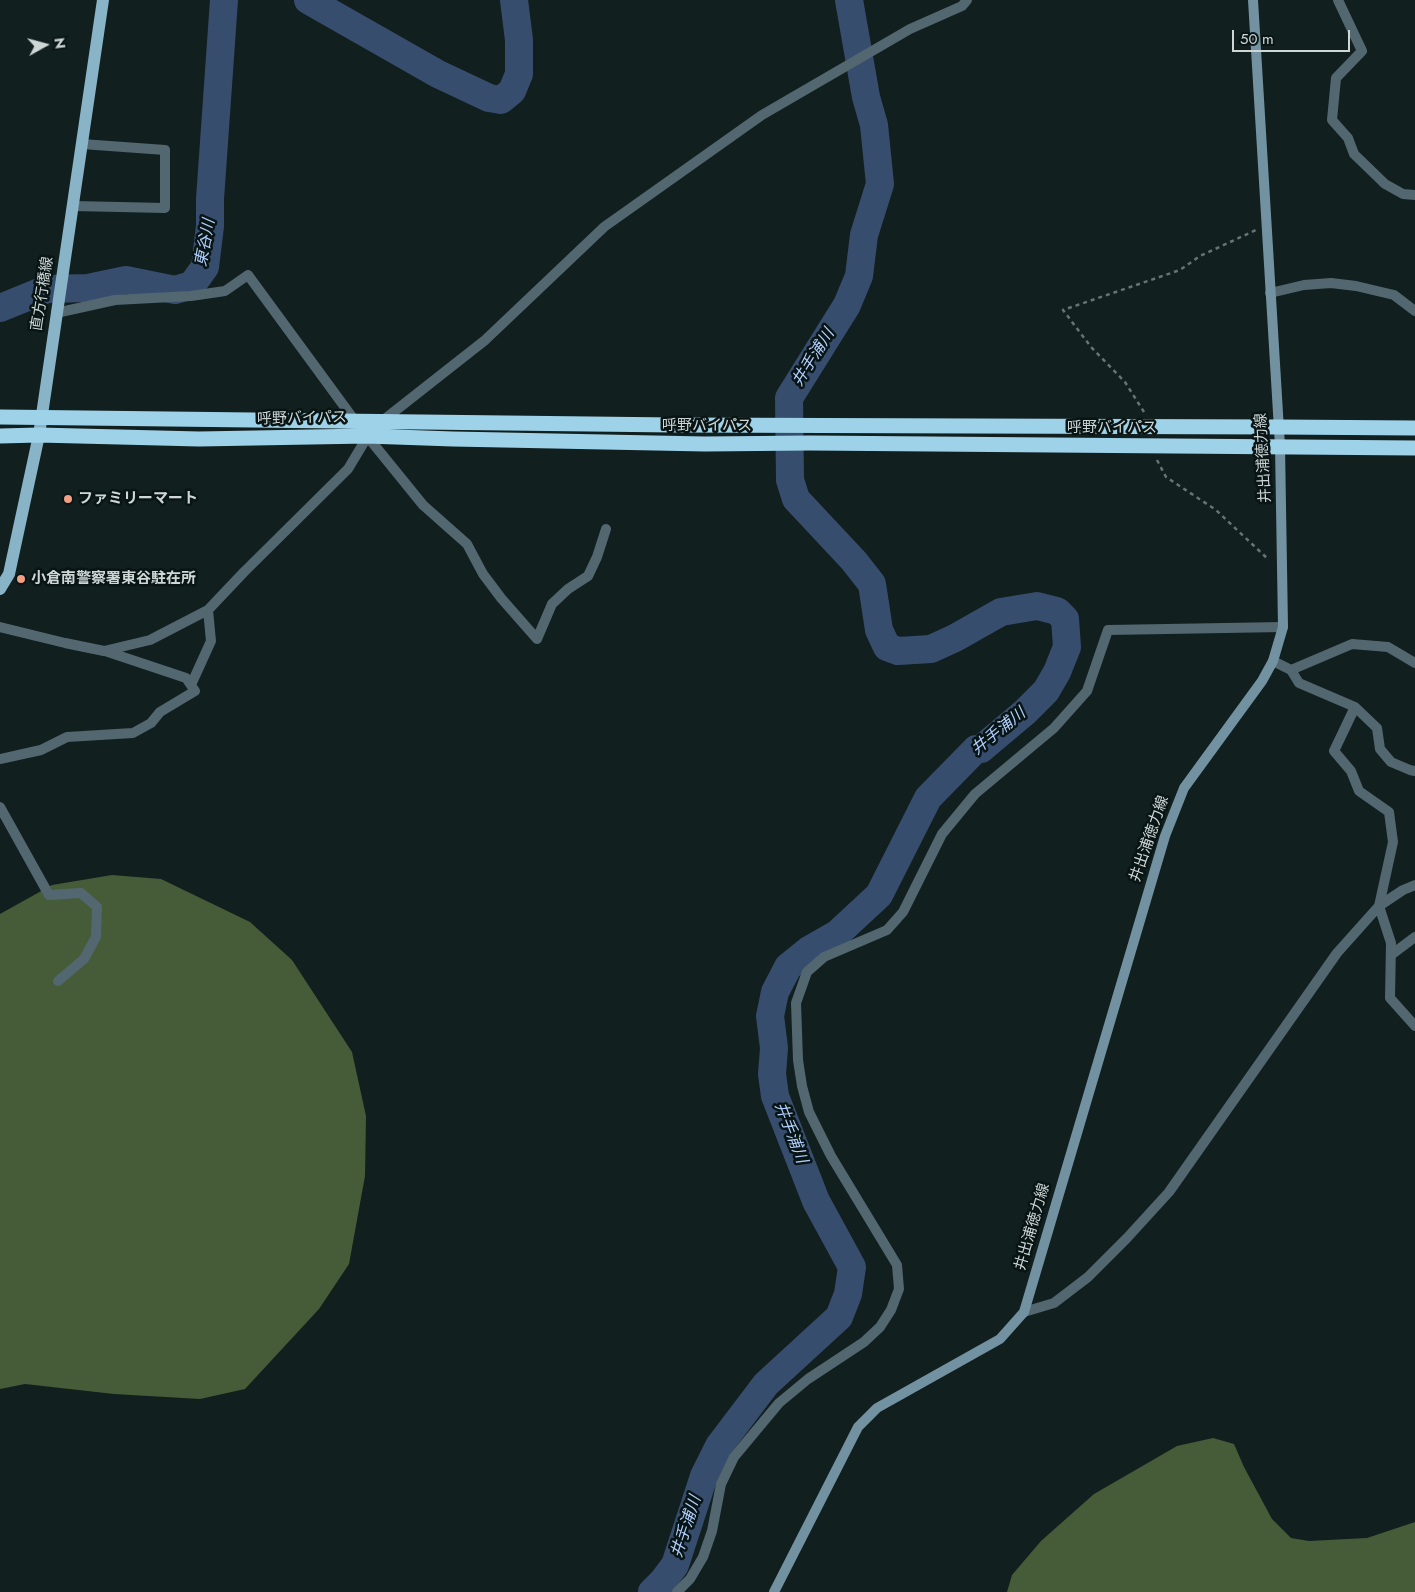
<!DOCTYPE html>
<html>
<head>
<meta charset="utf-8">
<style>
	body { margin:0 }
	#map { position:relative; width:1415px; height:1592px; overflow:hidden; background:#121f1f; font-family:Jost,sans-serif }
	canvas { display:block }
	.north { position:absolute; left:20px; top:20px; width:50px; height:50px; -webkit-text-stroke:4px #091515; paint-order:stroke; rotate:83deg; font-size:14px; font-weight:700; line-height:20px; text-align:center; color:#ced6d6 }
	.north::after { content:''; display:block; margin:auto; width:18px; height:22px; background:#ced6d6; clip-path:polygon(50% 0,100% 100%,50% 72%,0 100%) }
	.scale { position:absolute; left:1232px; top:30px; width:118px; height:22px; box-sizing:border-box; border:2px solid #ced6d6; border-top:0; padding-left:6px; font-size:15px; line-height:18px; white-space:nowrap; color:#ced6d6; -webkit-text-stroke:4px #091515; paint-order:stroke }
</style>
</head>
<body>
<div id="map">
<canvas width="1415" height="1592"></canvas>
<div class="north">N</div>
<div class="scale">50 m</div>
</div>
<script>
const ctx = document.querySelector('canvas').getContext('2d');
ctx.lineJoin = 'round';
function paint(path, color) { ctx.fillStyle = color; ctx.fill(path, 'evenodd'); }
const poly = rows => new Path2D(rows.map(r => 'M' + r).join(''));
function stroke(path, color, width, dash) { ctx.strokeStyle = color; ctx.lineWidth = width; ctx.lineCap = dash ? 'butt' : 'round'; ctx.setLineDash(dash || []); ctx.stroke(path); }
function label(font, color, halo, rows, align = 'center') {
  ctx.font = font + ' Jost,"Noto Sans JP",sans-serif'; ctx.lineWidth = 5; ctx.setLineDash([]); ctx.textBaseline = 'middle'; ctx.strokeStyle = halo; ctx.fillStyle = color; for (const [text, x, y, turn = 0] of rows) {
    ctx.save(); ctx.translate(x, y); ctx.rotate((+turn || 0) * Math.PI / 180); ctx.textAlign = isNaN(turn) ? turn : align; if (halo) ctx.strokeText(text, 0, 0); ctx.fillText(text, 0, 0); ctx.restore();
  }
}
paint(poly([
	[112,875,161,879,250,922,292,960,352,1052,366,1116,365,1176,349,1264,319,1309,245,1389,200,1399,114,1394,25,1384,0,1389,0,914,52,885],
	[1213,1438,1234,1444,1244,1467,1272,1519,1291,1538,1309,1541,1367,1538,1415,1522,1415,1592,1007,1592,1012,1575,1041,1541,1094,1494,1177,1446]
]), '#465b37');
stroke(poly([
	[308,0,438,74,489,98,501,100,512,91,519,74,519,40,514,0],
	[0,308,47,289,88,288,126,280,175,290,192,285,205,267,210,226,210,199,224,0],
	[652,1592,663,1581,675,1565,704,1476,719,1446,766,1384,839,1317,848,1294,852,1267,816,1201,775,1096,772,1074,774,1048,770,1016,775,992,788,967,809,950,837,934,879,895,928,798,976,749,981,749,1025,712,1046,691,1057,672,1067,647,1065,619,1057,611,1037,606,1001,612,955,638,931,649,898,651,887,647,879,630,872,584,854,561,796,499,790,480,789,398,847,305,859,276,864,235,880,184,874,125,866,97,849,0]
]), '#374d6e', 28);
stroke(poly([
	[1144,412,1125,382,1091,347,1063,310,1180,270,1200,256,1256,230],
	[1157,460,1166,477,1216,510,1269,560]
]), '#687373', 2.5, [4, 4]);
stroke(poly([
	[1338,0,1362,51,1336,78,1332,120,1348,138,1354,154,1385,184,1403,194,1415,195],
	[73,206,165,208,165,150,82,144],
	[1270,293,1304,285,1331,283,1356,286,1394,295,1415,311],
	[56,313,115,300,191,296,225,291,248,275,355,421],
	[381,422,484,341,604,227,762,115,910,29,962,6,967,0],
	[367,436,423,505,467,544,483,574,501,598,537,639,552,604,568,589,588,576,597,557,606,529],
	[0,627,65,643,104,651,150,640,208,610,244,572,348,469,369,434],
	[1273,661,1291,670,1352,644,1388,647,1415,663],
	[1291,670,1299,683,1355,707,1377,728,1380,749,1391,762,1410,770,1415,771],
	[191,685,211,641,208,610],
	[1355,707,1334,751,1351,771,1359,791,1389,812,1393,842,1379,906,1391,943,1390,998,1415,1026],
	[0,759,41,750,67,737,133,733,151,723,160,712,195,691,186,678,105,651],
	[0,807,49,895,81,893,97,907,96,937,84,959,58,981],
	[1391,955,1415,937],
	[1024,1312,1054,1303,1088,1277,1127,1238,1169,1192,1337,953,1379,906,1403,890,1415,885],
	[677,1592,690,1579,703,1557,712,1531,721,1484,734,1457,779,1403,808,1379,864,1342,880,1327,891,1310,899,1289,897,1265,831,1156,809,1112,802,1086,798,1060,796,1003,807,972,824,957,887,930,903,912,942,834,975,794,1054,728,1087,691,1108,630,1283,627]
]), '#536770', 10);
stroke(poly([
	[774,1592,858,1427,877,1408,1000,1339,1024,1312,1165,836,1184,788,1262,681,1273,661,1283,627,1280,446,1253,0]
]), '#7292a1', 10);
stroke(poly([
	[0,589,9,574,39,435,103,0]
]), '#89b3c6', 12);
stroke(poly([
	[0,417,675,425,1278,427,1415,428],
	[0,436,39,435,199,439,367,436,453,439,705,444,810,443,1415,448]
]), '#9ed2e9', 15);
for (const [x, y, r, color] of [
	[68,499,5,"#f39f84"],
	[21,579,5,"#f39f84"]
]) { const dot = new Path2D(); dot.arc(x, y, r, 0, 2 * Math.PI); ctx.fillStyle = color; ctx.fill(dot); stroke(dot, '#091515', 2); }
label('15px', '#ced6d6', '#091515', [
	["直方行橋線",43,294,-81],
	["呼野バイパス",302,419,-1],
	["呼野バイパス",707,426],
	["呼野バイパス",1112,428],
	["井出浦徳力線",1264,458,-93],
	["井出浦徳力線",1150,839,-71],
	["井出浦徳力線",1033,1227,-74]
]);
label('bold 15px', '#ced6d6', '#091515', [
	["ファミリーマート",78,499],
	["小倉南警察署東谷駐在所",31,579]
], 'left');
label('italic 16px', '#b0cefd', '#091515', [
	["東谷川",206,243,-80],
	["井手浦川",814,358,-58],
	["井手浦川",999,732,-39],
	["井手浦川",790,1133,69],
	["井手浦川",687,1527,-72]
]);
</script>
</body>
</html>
